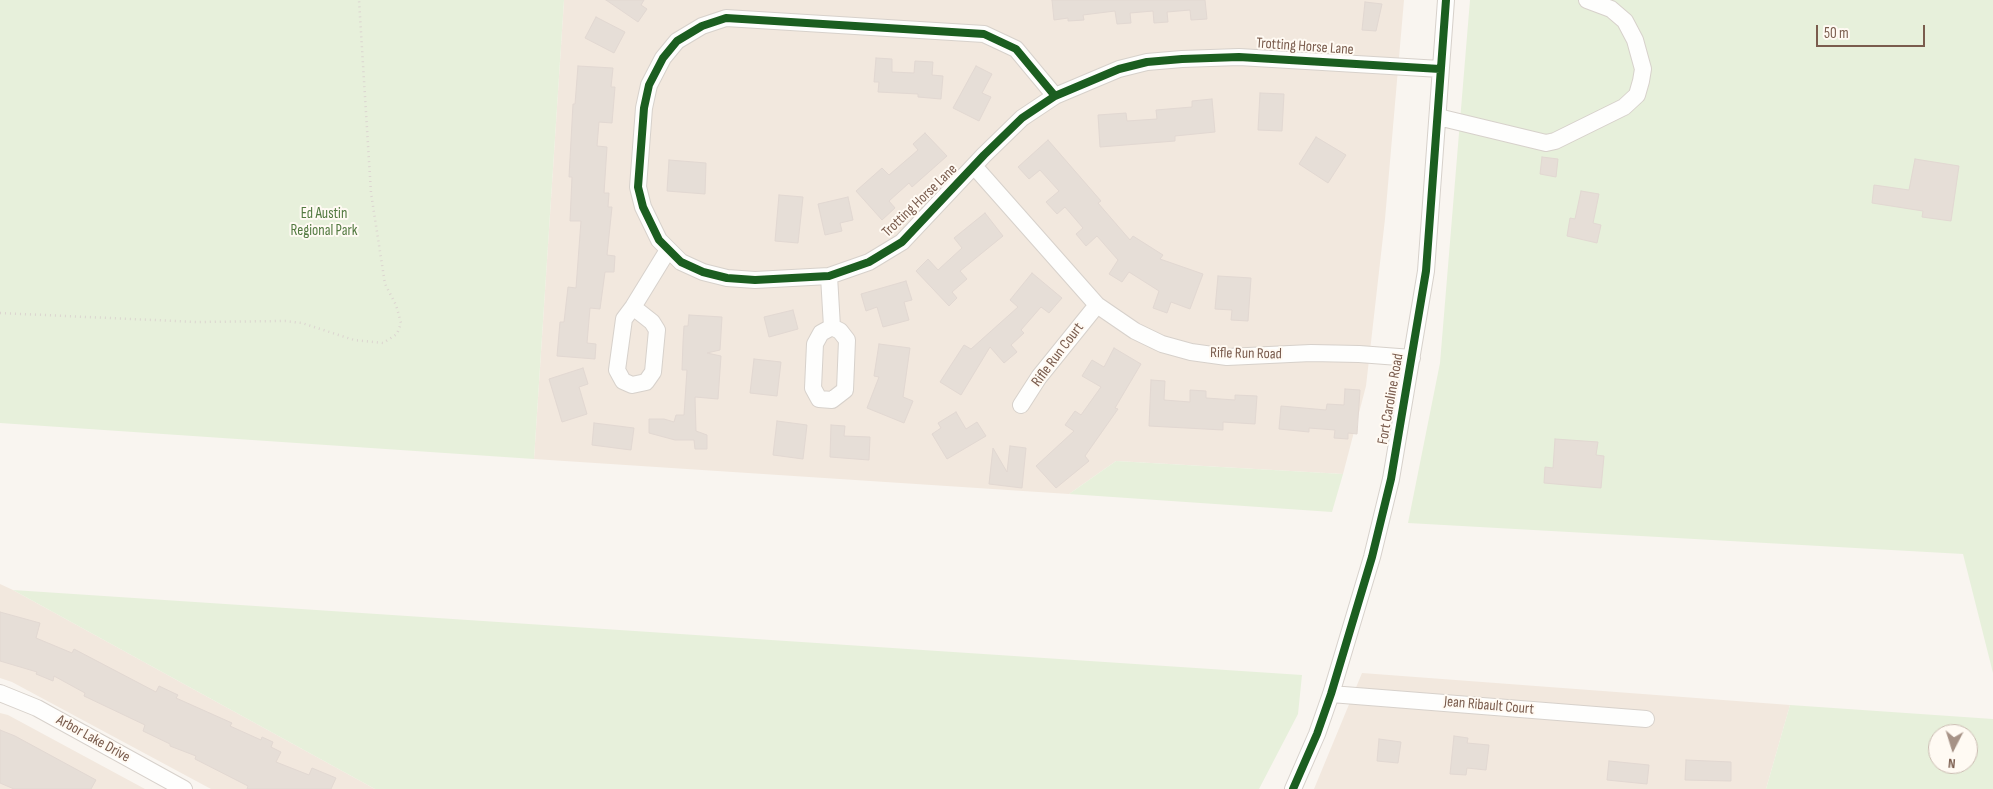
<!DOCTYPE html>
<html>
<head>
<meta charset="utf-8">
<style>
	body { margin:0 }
	#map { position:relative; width:1993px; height:789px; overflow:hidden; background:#f9f5f0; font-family:"Sofia Sans Condensed",sans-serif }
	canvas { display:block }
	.north { position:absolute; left:1928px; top:724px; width:50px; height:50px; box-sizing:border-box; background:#fffaf3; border:1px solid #cabbb1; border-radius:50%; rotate:185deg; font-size:14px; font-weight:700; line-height:20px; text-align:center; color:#7a5c4d }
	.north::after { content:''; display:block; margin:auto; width:18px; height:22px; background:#a69286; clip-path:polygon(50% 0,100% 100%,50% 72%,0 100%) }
	.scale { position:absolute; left:1816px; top:25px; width:109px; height:22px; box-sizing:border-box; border:2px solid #7a5c4d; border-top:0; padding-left:6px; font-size:15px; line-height:18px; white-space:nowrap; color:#7a5c4d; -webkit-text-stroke:4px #fffaf3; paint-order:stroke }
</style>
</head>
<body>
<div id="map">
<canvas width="1993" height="789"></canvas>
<div class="north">N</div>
<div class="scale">50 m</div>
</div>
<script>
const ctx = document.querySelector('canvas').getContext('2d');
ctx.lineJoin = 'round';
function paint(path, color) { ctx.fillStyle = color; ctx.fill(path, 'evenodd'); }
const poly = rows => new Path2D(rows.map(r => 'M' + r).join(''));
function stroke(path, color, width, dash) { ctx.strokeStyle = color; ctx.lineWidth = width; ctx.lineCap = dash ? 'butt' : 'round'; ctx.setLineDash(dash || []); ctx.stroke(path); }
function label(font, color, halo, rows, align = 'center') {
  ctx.font = font + ' "Sofia Sans Condensed",sans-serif'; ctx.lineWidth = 4; ctx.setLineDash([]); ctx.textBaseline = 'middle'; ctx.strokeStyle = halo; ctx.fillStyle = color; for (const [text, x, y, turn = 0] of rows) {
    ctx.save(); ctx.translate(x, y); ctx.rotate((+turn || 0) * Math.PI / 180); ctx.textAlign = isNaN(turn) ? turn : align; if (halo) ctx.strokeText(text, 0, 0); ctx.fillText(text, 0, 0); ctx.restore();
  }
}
paint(poly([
	[564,0,1404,0,1385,219,1366,386,1343,474,1116,461,1069,494,534,459],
	[0,584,13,590,375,789,211,789,12,682,0,678],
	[1362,673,1790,705,1766,789,1314,789],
	[0,713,8,715,145,789,0,789]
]), '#f2e8de');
paint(poly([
	[0,0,564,0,534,459,0,423],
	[1470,0,1993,0,1993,673,1963,554,1408,523,1440,363],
	[1116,461,1343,474,1332,512,1069,494],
	[13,590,1302,675,1298,714,1259,789,375,789],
	[1790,705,1993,719,1993,789,1766,789],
	[1938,734,1968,734,1968,764,1938,764]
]), '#e7f0db');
const building = poly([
	[606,0,644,0,641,5,647,9,638,22,606,0],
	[1052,0,1205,0,1207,19,1191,20,1190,10,1167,12,1168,22,1154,23,1153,11,1130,13,1131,23,1117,24,1115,11,1083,15,1084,20,1068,21,1068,18,1054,20,1052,0],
	[1365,2,1382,4,1376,31,1362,30,1365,2],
	[596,17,625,32,614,53,585,38,596,17],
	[876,58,892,59,892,72,914,73,915,61,933,62,932,75,943,76,941,99,918,97,918,94,878,92,879,82,874,82,876,58],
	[578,66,613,68,611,87,615,87,612,123,599,122,597,146,607,147,604,193,609,193,608,207,612,207,607,255,615,256,614,272,605,272,600,309,590,308,587,343,596,344,595,359,557,356,560,322,564,322,568,287,576,288,581,221,570,221,572,177,569,177,573,104,575,104,578,66],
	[976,66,992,74,982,93,991,97,979,121,953,108,976,66],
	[1260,93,1284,94,1282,131,1258,130,1260,93],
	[1212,99,1215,132,1175,136,1175,141,1100,147,1098,115,1126,113,1127,121,1157,119,1156,110,1192,107,1192,101,1212,99],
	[925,133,947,156,912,187,909,183,889,201,895,208,882,220,856,191,882,168,889,175,918,150,913,144,925,133],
	[1316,137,1346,155,1328,183,1299,164,1316,137],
	[1048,140,1101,201,1098,203,1130,240,1133,236,1163,255,1160,259,1203,274,1190,309,1171,302,1167,313,1153,308,1159,291,1129,272,1122,282,1109,274,1118,260,1097,236,1086,246,1076,234,1083,228,1065,207,1057,214,1046,202,1059,191,1040,170,1029,179,1018,167,1048,140],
	[1542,157,1558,159,1556,177,1540,174,1542,157],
	[1915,159,1959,166,1951,221,1922,217,1923,211,1872,203,1874,185,1909,190,1915,159],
	[669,160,706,163,705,194,667,191,669,160],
	[1581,191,1599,194,1593,223,1601,225,1597,243,1567,236,1570,218,1575,219,1581,191],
	[779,195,803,197,798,243,775,241,779,195],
	[848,197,853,220,840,223,842,231,825,235,818,204,848,197],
	[985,213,1003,236,960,271,967,279,952,292,957,298,949,306,916,271,928,259,938,270,962,248,954,238,985,213],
	[1032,273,1062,298,1049,313,1041,307,1021,330,1024,333,1011,345,1017,352,1004,363,990,347,961,395,940,382,964,345,971,349,1018,307,1010,300,1032,273],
	[1218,276,1251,278,1248,321,1231,320,1232,310,1215,309,1218,276],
	[906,281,912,300,904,302,909,320,883,327,877,307,866,311,861,294,906,281],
	[793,310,798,329,769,337,764,317,793,310],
	[689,315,722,317,720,350,707,353,721,356,718,399,695,397,696,431,707,435,707,449,695,449,694,440,675,440,649,433,649,419,664,419,674,422,676,415,684,415,687,370,682,370,683,342,684,326,688,326,689,315],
	[879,344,910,348,903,397,913,401,904,423,867,408,879,377,874,376,879,344],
	[1114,348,1141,364,1115,408,1118,409,1085,456,1089,461,1056,488,1036,466,1074,431,1065,425,1075,411,1081,415,1101,387,1082,376,1092,360,1104,367,1114,348],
	[754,359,781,362,777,396,750,393,754,359],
	[583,368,588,384,579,387,587,414,562,422,549,379,583,368],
	[1151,380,1165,381,1164,400,1190,402,1190,390,1206,391,1206,398,1235,400,1235,395,1257,396,1255,424,1223,422,1223,430,1149,426,1151,380],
	[1345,389,1360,390,1357,434,1348,433,1348,439,1334,438,1335,430,1309,428,1309,432,1279,429,1281,406,1326,410,1327,404,1344,405,1345,389],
	[956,412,966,429,977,422,986,436,947,459,932,434,941,428,938,423,956,412],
	[777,421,807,425,803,459,773,455,777,421],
	[594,423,634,428,631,450,592,445,594,423],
	[831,425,845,426,844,436,870,437,869,460,830,457,831,425],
	[1555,439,1598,442,1596,455,1604,456,1601,488,1544,483,1545,467,1553,468,1555,439],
	[1010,446,1026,448,1022,488,989,484,993,448,1007,472,1010,446],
	[0,612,40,623,36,638,72,653,74,649,156,692,159,686,178,695,176,698,232,723,230,726,261,740,262,737,273,742,271,747,281,752,276,762,309,775,312,768,336,778,331,789,247,789,248,786,195,759,196,756,170,746,170,744,143,731,145,725,84,696,85,693,54,676,53,681,36,674,37,672,0,661,0,612],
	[0,730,15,736,96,780,91,789,14,789,0,783,0,730],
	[1454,736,1468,738,1467,743,1489,745,1486,770,1467,768,1466,775,1450,774,1454,736],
	[1379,739,1401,742,1398,763,1377,761,1379,739],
	[1686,760,1731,762,1731,781,1685,780,1686,760],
	[1609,761,1649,765,1647,784,1607,780,1609,761]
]);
paint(building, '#e6ded7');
stroke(building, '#e2d8d2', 1);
const minor = poly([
	[1055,96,1016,49,984,34,726,18,702,26,677,41,663,58,649,85,644,108,638,187,643,207,659,240,681,262,703,272,727,278,755,280,829,276,869,262,902,242,984,155,1022,118,1055,96,1119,69,1147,62,1182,59,1239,57,1440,69],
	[1438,117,1546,143,1555,141,1624,107,1637,95,1641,81,1643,69,1635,40,1625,21,1611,9,1587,0],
	[974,166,1097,305,1135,331,1162,344,1191,352,1227,357,1311,353,1359,354,1412,358],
	[829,276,832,327],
	[633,307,652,322,657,330,653,372,646,382,632,385,623,381,617,370,624,319,633,307,668,250],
	[832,327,840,331,847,340,845,390,832,400,819,399,813,388,815,344,821,333,832,327],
	[1021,405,1039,377,1097,305],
	[0,693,37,708,184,789],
	[1331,694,1646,719],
	[1293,789,1317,734,1331,694,1372,557,1391,479,1426,271,1446,0]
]);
stroke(minor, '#d7d1cb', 18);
stroke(poly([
	[0,313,197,322,285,321,302,323,354,340,383,343,397,334,401,323,396,305,385,284,371,193,359,0]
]), '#dcd5d0', 2.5, [1, 4]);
stroke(minor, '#fefefd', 16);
stroke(poly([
	[1055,96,1016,49,984,34,726,18,702,26,677,41,663,58,649,85,644,108,638,187,643,207,659,240,681,262,703,272,727,278,755,280,829,276,869,262,902,242,984,155,1022,118,1055,96,1119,69,1147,62,1182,59,1239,57,1440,69],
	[1293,789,1317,734,1331,694,1372,557,1391,479,1426,271,1446,0]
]), '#1b5e20', 8);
label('15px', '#7a5c4d', '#fffaf3', [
	["Trotting Horse Lane",1305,47,4],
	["Trotting Horse Lane",920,201,-44],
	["Rifle Run Road",1246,354,1],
	["Rifle Run Court",1058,355,-53],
	["Fort Caroline Road",1391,399,-80],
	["Jean Ribault Court",1489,706,5],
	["Arbor Lake Drive",93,739,29]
]);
label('15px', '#537a41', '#fffaf3', [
	["Ed Austin",324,214],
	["Regional Park",324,231]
]);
</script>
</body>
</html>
